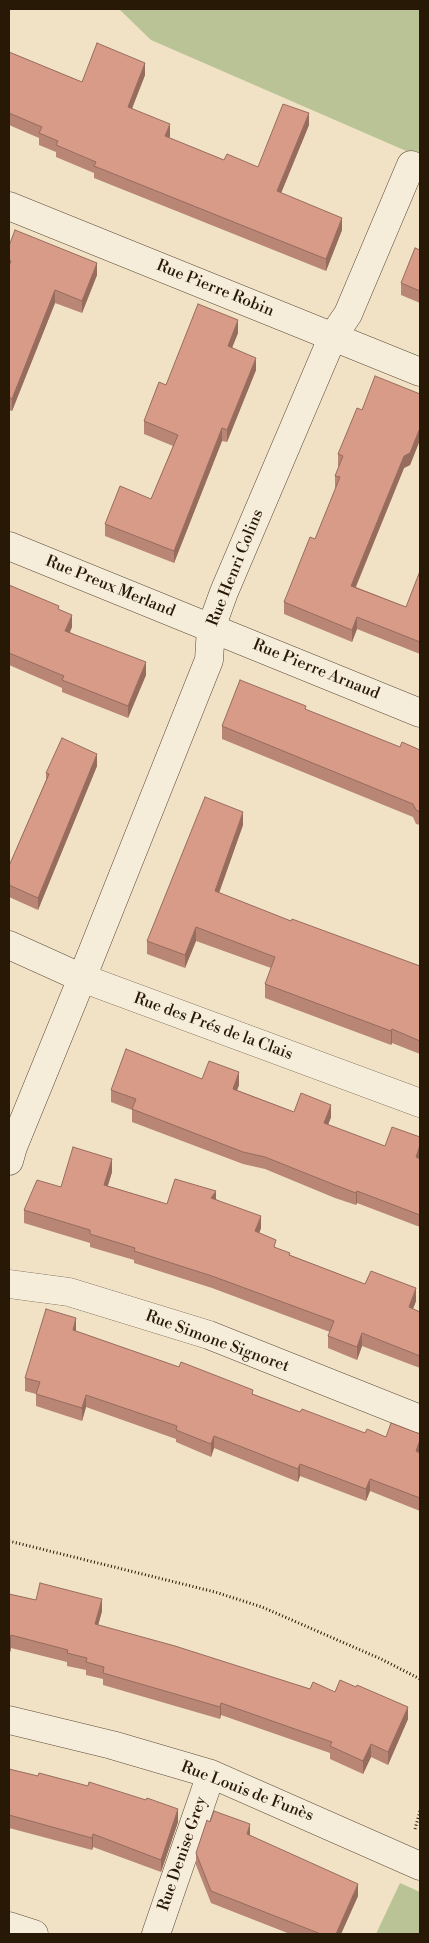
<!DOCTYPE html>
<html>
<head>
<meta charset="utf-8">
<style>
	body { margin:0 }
	#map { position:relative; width:429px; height:1943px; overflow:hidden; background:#f1e2c6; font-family:"Libre Bodoni",serif }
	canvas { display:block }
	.frame { position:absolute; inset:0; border:10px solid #281806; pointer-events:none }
</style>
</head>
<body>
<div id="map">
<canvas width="429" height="1943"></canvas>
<div class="frame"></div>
</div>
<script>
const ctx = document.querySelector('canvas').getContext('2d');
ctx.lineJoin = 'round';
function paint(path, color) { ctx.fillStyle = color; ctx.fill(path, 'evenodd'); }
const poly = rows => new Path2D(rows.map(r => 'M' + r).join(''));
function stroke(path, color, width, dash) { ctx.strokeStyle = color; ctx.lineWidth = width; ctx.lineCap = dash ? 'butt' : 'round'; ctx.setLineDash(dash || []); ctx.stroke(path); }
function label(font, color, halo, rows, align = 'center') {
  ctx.font = font + ' "Libre Bodoni",serif'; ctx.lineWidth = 4; ctx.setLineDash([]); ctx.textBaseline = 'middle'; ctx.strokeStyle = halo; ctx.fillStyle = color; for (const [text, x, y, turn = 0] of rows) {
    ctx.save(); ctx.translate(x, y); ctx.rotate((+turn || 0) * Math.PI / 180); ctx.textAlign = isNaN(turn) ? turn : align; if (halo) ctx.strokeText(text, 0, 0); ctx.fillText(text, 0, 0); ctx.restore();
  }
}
paint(poly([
	[119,9,420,9,420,157,151,40],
	[400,1883,420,1892,420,1934,376,1934]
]), '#b9c396');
const minor = poly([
	[9,206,420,372],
	[9,546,420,713],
	[9,945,82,978,420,1103],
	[9,1161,13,1147,82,978,209,660,211,628,224,592,333,336,348,314,411,165],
	[9,1284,69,1292,209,1335,420,1419],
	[9,1720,112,1745,211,1774,420,1866],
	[9,1926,34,1934],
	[156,1934,211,1774]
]);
stroke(minor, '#5a4a36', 29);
stroke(poly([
	[9,1541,215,1592,262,1607,381,1659,420,1679],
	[415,1829,420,1811]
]), '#281806', 3, [1, 2.5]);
stroke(minor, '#f6ecda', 28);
paint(poly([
	[9,52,82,82,145,75,132,108,170,136,169,138,224,160,258,167,309,125,281,193,342,230,326,271,94,178,94,173,56,157,56,152,39,145,39,138,9,125],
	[9,246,97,275,82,313,55,303,12,411,9,410],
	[420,250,420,303,401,295,401,283],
	[238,333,232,347,256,370,227,442,222,441,174,563,105,536,105,524,151,499,173,446,144,434,144,421,166,385],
	[420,394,420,440,410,465,404,468,356,587,406,607,420,571,420,654,357,629,352,642,284,614,284,602,315,539,336,488,335,488,335,476,339,467,338,466,338,454,362,410],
	[9,585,59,610,72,627,70,632,146,675,128,718,62,692,62,688,9,665],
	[306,710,400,747,420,750,420,825,416,824,413,817,222,739,222,726],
	[97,766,38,910,9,897,9,866,46,780,46,773],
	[243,825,219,893,291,921,420,966,420,1054,392,1043,391,1045,265,998,265,984,271,968,196,941,185,968,147,954,147,941],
	[202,1079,239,1085,237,1090,294,1112,331,1117,328,1125,420,1159,420,1227,357,1203,356,1205,335,1198,265,1169,243,1164,132,1122,132,1110,111,1102,111,1090],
	[112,1172,108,1186,167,1204,216,1199,261,1228,259,1233,276,1248,290,1255,365,1284,416,1301,413,1309,420,1312,420,1368,362,1346,357,1360,328,1348,328,1336,330,1332,212,1288,134,1263,134,1260,90,1247,90,1243,24,1223,24,1210,61,1187],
	[76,1331,253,1394,300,1412,365,1433,420,1453,420,1511,370,1491,366,1501,300,1476,298,1482,214,1448,211,1457,176,1442,176,1439,86,1407,82,1421,36,1406,36,1394,25,1391,25,1378],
	[9,1594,36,1600,102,1611,98,1625,310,1689,335,1692,408,1719,388,1765,371,1757,363,1774,330,1759,330,1753,221,1715,220,1719,103,1685,103,1679,86,1675,86,1670,67,1666,67,1662,11,1648,9,1657],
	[9,1769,178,1822,161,1872,93,1847,92,1850,9,1828],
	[250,1836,358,1896,341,1934,290,1934,211,1903,196,1865,196,1853]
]), '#b98574');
paint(poly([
	[145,63,145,75,128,119,128,107],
	[309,113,309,125,277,203,277,191],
	[170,124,170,136,165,148,165,136],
	[342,218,342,230,326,271,326,259],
	[97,263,97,275,82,313,82,301],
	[55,290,55,303,12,411,12,399],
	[238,320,238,333,228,358,228,346],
	[256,358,256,370,227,442,227,430],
	[222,428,222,441,174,563,174,551],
	[420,428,420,440,410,465,404,468,351,598,351,586,404,456],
	[72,615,72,627,65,643,65,631],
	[357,617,357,629,352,642,352,630],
	[146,662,146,675,128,718,128,706],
	[97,754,97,766,38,910,38,898],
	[243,812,243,825,215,904,215,891],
	[196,927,196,941,185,968,185,955],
	[392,1029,392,1043,391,1045,391,1031],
	[239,1072,239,1085,233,1101,233,1089],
	[331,1105,331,1117,324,1136,324,1123],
	[420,1145,420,1157,416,1169,416,1157],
	[112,1159,112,1172,104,1197,104,1185],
	[216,1191,216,1204,211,1198],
	[357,1191,357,1203,356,1205,356,1193],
	[261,1216,261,1228,255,1244,255,1231],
	[416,1288,416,1301,409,1319,409,1307],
	[76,1318,76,1331,73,1343,73,1330],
	[362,1333,362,1346,357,1360,357,1347],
	[86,1395,86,1407,82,1421,82,1408],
	[214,1436,214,1448,211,1457,211,1444],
	[420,1440,420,1452,416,1464,416,1451],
	[300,1464,300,1476,298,1482,298,1469],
	[370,1479,370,1491,366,1501,366,1489],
	[102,1599,102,1611,95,1637,95,1624],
	[11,1635,11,1648,9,1657,9,1645],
	[221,1703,221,1715,220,1719,220,1707],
	[408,1707,408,1719,388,1765,388,1752],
	[371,1744,371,1757,363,1774,363,1761],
	[178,1809,178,1822,161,1872,161,1860],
	[250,1824,250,1836,247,1834],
	[93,1834,93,1847,92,1850,92,1838],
	[358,1884,358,1896,341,1934,336,1934]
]), '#966c5e');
const building = poly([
	[97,43,145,63,128,107,170,124,165,136,224,160,227,154,258,167,283,104,309,113,277,191,342,218,326,259,94,166,96,162,56,145,58,141,39,133,42,127,9,113,9,52,82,82,97,43],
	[15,230,97,263,82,301,55,290,12,399,9,397,9,266,11,261,9,260,9,246,15,230],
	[415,248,420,250,420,291,401,283,415,248],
	[198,304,238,320,228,346,256,358,227,430,222,428,174,551,105,524,120,486,151,499,178,435,144,421,159,382,166,385,198,304],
	[375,376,420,394,420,428,410,453,404,456,351,586,406,607,420,571,420,642,357,617,352,630,284,602,310,537,315,539,340,477,335,476,343,456,338,454,357,408,362,410,375,376],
	[9,585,59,606,58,609,72,615,65,631,146,662,128,706,62,680,64,676,9,653,9,585],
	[240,680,306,706,305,709,400,747,402,742,420,750,420,812,416,810,413,804,222,726,240,680],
	[62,738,97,754,38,898,9,885,9,866,49,774,46,773,62,738],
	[205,797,243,812,215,891,291,921,292,919,420,966,420,1041,392,1029,391,1031,265,984,275,957,196,927,185,955,147,941,205,797],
	[126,1049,202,1079,209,1061,239,1072,233,1089,294,1112,301,1093,331,1105,324,1123,385,1146,392,1127,420,1137,420,1145,416,1157,420,1159,420,1215,357,1191,356,1193,335,1185,265,1157,243,1152,132,1109,136,1099,111,1090,126,1049],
	[73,1147,112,1159,104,1185,167,1204,175,1179,216,1191,211,1198,261,1216,255,1231,276,1240,274,1247,290,1253,289,1255,365,1284,371,1271,416,1288,409,1307,420,1312,420,1356,362,1333,357,1347,328,1336,334,1321,212,1276,134,1251,135,1248,90,1234,90,1230,24,1210,37,1180,61,1187,73,1147],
	[46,1309,76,1318,73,1330,179,1367,181,1362,253,1390,252,1394,300,1412,302,1409,365,1433,367,1429,386,1437,391,1423,420,1434,420,1440,416,1451,420,1453,420,1498,370,1479,366,1489,300,1464,298,1469,214,1436,211,1444,176,1430,177,1426,86,1395,82,1408,36,1394,40,1382,25,1378,46,1309],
	[40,1583,102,1599,95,1624,175,1646,310,1689,313,1682,335,1692,340,1680,356,1687,357,1685,408,1707,388,1752,371,1744,363,1761,330,1746,332,1742,221,1703,220,1707,103,1673,104,1667,86,1662,87,1658,67,1653,68,1650,11,1635,9,1645,9,1594,36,1600,40,1583],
	[9,1769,38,1776,39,1773,88,1786,89,1782,146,1800,147,1798,178,1809,161,1860,93,1834,92,1838,9,1815,9,1769],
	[214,1811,250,1824,247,1834,358,1884,336,1934,321,1934,211,1891,196,1853,207,1820,210,1822,214,1811]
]);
paint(building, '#d79b87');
stroke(building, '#966c5e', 1);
label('16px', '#281806', '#f6ecda', [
	["Rue Pierre Robin",215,289,22],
	["Rue Henri Colins",236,568,-68],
	["Rue Preux Merland",110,587,22],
	["Rue Pierre Arnaud",316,670,22],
	["Rue des Prés de la Clais",213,1027,20],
	["Rue Simone Signoret",217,1342,20],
	["Rue Louis de Funès",247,1792,21],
	["Rue Denise Grey",183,1854,-71]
]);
</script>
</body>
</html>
